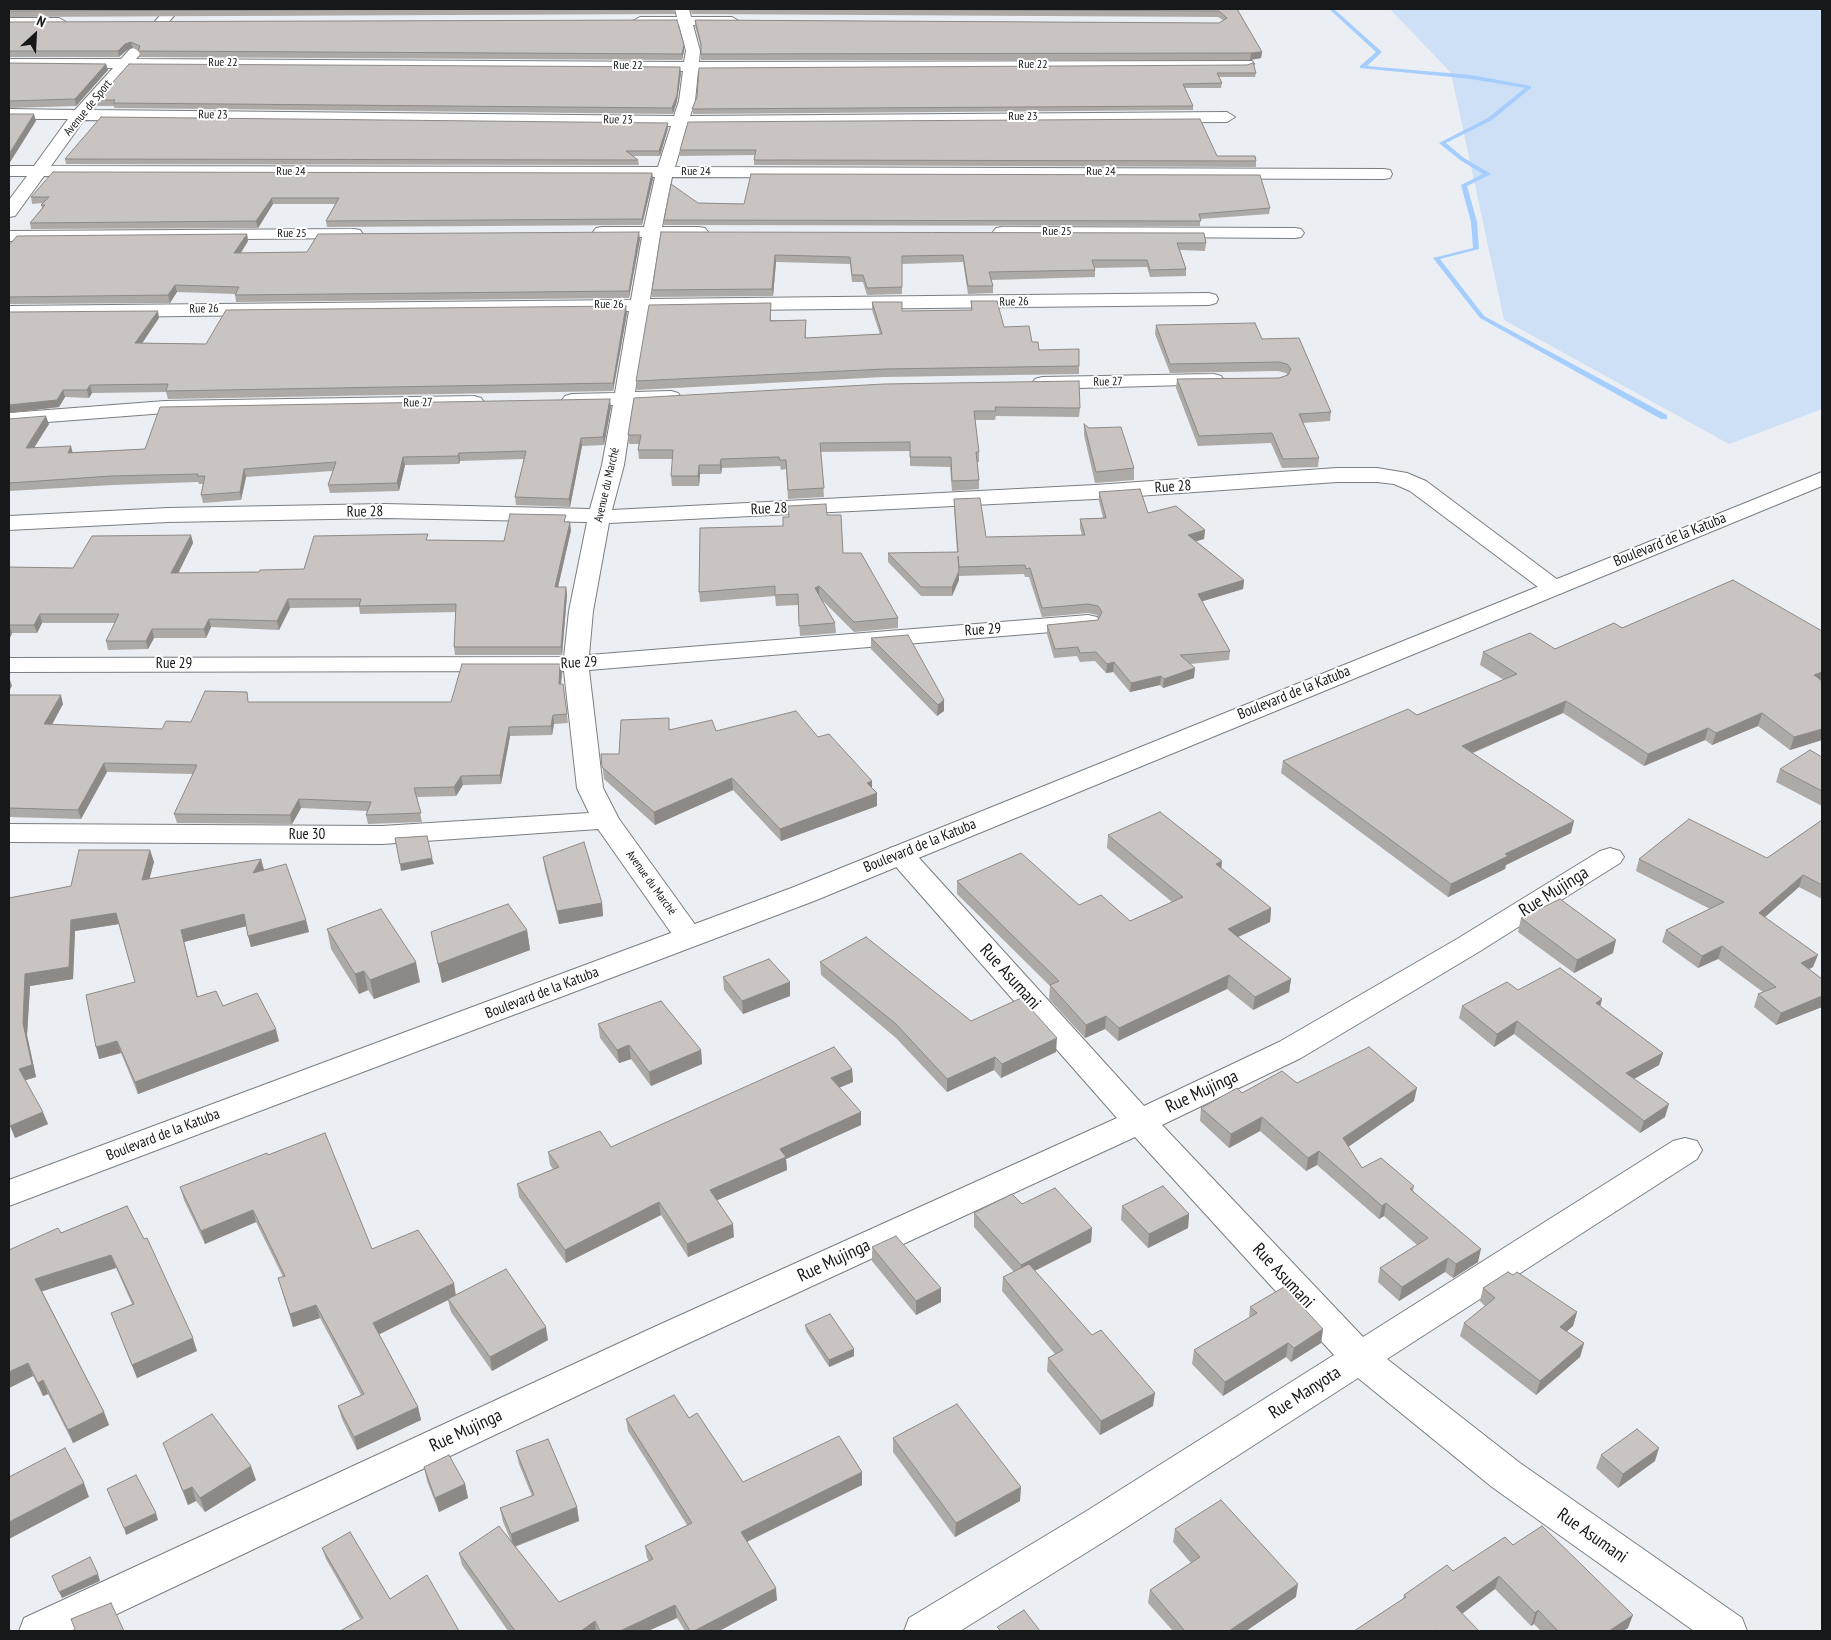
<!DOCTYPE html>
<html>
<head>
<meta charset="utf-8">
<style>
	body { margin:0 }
	#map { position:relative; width:1831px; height:1640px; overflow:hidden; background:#ebeff3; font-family:"PT Sans Narrow",sans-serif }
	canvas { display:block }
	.frame { position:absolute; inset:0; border:10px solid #161819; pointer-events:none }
	.north { position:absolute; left:10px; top:10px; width:50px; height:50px; -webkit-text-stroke:4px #fff; paint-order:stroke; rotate:25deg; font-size:14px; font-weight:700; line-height:20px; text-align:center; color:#161819 }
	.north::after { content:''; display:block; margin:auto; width:18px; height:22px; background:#161819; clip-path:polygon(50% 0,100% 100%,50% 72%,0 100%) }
</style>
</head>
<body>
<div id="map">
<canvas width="1831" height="1640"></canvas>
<div class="frame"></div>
<div class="north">N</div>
</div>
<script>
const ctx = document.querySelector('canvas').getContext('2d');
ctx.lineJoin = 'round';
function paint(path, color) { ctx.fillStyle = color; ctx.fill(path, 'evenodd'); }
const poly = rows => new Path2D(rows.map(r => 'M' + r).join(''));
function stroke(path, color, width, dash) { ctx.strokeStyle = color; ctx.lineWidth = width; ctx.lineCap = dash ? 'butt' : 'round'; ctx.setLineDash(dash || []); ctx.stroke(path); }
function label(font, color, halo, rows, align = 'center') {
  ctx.font = font + ' "PT Sans Narrow",sans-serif'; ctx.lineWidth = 4; ctx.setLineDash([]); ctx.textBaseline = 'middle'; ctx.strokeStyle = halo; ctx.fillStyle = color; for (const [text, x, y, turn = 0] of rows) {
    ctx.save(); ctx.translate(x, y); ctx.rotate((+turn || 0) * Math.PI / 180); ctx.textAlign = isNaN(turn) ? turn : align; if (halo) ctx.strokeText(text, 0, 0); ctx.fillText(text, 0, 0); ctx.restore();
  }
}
paint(poly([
	[1390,9,1822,9,1822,409,1729,444,1504,320,1451,73]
]), '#cde0f6');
paint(poly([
	[1329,9,1334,9,1382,52,1367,66,1471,75,1531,86,1531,88,1492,120,1446,143,1464,158,1491,174,1467,186,1477,222,1479,249,1440,259,1484,316,1667,415,1667,419,1661,419,1480,318,1433,258,1473,248,1471,222,1461,185,1483,174,1460,160,1439,143,1488,118,1525,88,1471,79,1360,68,1360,66,1376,52,1329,9]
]), '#a5cdfe');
const minor = poly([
	[166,9,180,9,136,59,684,62,686,51,679,25,640,25,633,21,640,17,677,17,675,9,689,9,691,17,732,17,739,21,732,25,693,25,700,51,699,62,1252,61,1254,64,1252,67,1247,68,698,71,695,101,690,116,1227,112,1235,117,1227,122,687,126,675,167,1384,169,1390,170,1392,174,1390,178,1384,179,672,177,662,227,699,227,705,228,708,232,705,236,699,237,660,237,650,299,1209,293,1216,295,1218,299,1216,303,1209,305,648,311,635,392,671,391,678,393,681,397,678,401,671,403,633,404,624,465,612,510,1095,485,1337,468,1377,468,1407,473,1426,481,1562,583,1566,588,1562,593,1554,595,1546,593,1410,491,1394,484,1377,482,1337,482,1095,499,609,523,593,611,589,655,1088,615,1097,617,1100,622,1097,627,1088,629,589,670,603,788,619,819,704,937,699,944,689,947,679,944,598,829,382,844,9,842,9,824,382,826,589,813,577,788,564,671,9,672,9,658,564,657,569,611,587,522,385,518,168,522,9,530,9,516,168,508,385,504,590,509,602,465,613,405,572,406,565,404,562,400,565,396,572,394,615,393,629,311,9,318,9,306,631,300,642,237,602,237,596,236,593,232,596,228,602,227,644,227,655,177,44,176,15,216,9,217,9,200,27,176,9,176,9,166,34,166,68,119,9,119,9,109,75,110,113,68,9,67,9,59,121,59,166,9],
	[129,68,683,71,679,101,674,116,92,110,129,68],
	[84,120,671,126,658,167,51,166,84,120],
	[9,18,59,18,66,22,59,26,9,26,9,18],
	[1002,227,1295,228,1301,229,1304,233,1301,237,1295,238,996,236,993,232,996,228,1002,227],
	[354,229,360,230,363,234,360,238,9,241,9,231,354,229],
	[1214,374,1221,376,1224,380,1221,384,1042,389,1035,387,1032,383,1035,379,1042,377,1214,374],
	[474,396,481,398,484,402,481,406,165,413,9,425,9,413,165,401,474,396],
	[900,845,910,848,1144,1106,1279,1042,1457,939,1600,851,1610,848,1620,851,1624,857,1620,863,1477,953,1301,1058,1162,1125,1363,1337,1673,1141,1685,1138,1697,1141,1702,1150,1697,1159,1387,1359,1520,1463,1742,1618,1747,1631,1694,1631,1492,1487,1358,1378,1113,1536,960,1631,904,1631,909,1618,1085,1512,1334,1355,1135,1137,678,1348,81,1631,19,1631,24,1618,652,1328,1117,1118,890,860,886,854,890,848,900,845]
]);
const tertiary = poly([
	[1822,472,1822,486,814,901,9,1206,9,1180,794,887,1822,472]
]);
stroke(minor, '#7a7e81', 2);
stroke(tertiary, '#7a7e81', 2);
paint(minor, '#fff');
paint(tertiary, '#fff');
paint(poly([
	[9,9,675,9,675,14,9,17],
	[690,9,1262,9,1262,10,1238,10,1262,52,1261,58,1250,60,701,60,701,48,695,26,695,20,1219,23,1223,20,1218,17,692,14],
	[9,22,684,45,684,51,682,60,140,57,139,51,133,48,127,50,119,57,9,57],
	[9,63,106,64,108,70,76,106,9,108],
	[699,68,1256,73,1255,77,1219,77,1222,83,1221,88,1185,88,1193,106,1193,110,693,114,692,109,697,97],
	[681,73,677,101,673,114,114,108,114,106,98,106,97,100],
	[688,122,1217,156,1256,161,1256,167,754,165,754,160,755,155,680,156,680,150],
	[668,123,668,128,660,156,633,156,638,160,639,165,66,164,65,159],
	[652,173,653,179,642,225,327,227,326,221,335,204,273,204,258,228,31,229,30,223,42,208,41,205,43,203,32,204,31,197],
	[698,203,744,204,1270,208,1269,214,1200,219,1200,226,664,225,664,220],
	[661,232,1206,243,1205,251,1180,250,1186,269,1186,276,1150,277,1147,267,1094,268,1095,270,1095,277,991,280,993,286,993,293,968,294,963,262,902,264,902,294,867,295,863,282,852,282,850,264,776,262,773,296,652,297,652,290],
	[247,234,248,241,241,253,307,252,640,239,629,298,236,302,235,294,177,292,170,303,9,304,9,245],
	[971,301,1004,327,1032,342,1039,350,1079,366,1079,374,884,377,637,390,636,381,771,303,771,320,806,320,806,338,880,334,872,310,872,302,902,311,971,310],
	[9,312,159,318,142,343,206,344,627,313,613,391,168,399,166,392,92,393,89,398,65,397,59,407,9,413],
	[1156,325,1262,339,1299,338,1331,412,1330,421,1303,423,1319,458,1318,467,1282,468,1271,443,1198,446,1176,388,1177,379,1279,378,1287,375,1286,373,1278,371,1170,373,1155,334],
	[634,398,1080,408,1079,417,996,416,995,420,975,420,979,452,979,462,977,462,979,480,979,489,952,491,950,467,910,466,910,451,821,452,824,497,788,499,786,469,781,470,780,466,722,468,721,474,700,474,699,486,672,486,671,476,673,459,639,459,638,450,639,444,629,444,628,435],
	[611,407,604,445,582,446,570,507,516,505,515,497,524,459,460,461,459,464,405,465,399,491,330,493,328,485,333,471,246,477,241,500,203,503,201,495,203,484,199,484,198,482,113,485,9,491,9,419,49,424,34,447,73,452,145,449],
	[1084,424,1134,468,1134,480,1095,483,1084,435],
	[1099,492,1148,513,1205,530,1204,539,1196,541,1244,580,1243,589,1202,601,1230,651,1229,660,1190,664,1194,678,1163,688,1160,685,1130,692,1113,672,1106,673,1095,661,1080,662,1077,656,1054,658,1047,634,1047,625,1098,620,1099,618,1097,615,1088,613,1042,617,1029,577,1025,577,1024,574,959,576,959,580,952,596,921,596,888,562,888,553,957,552,954,508,954,499,986,537,1082,535,1080,528,1080,519,1103,518,1099,501],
	[827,515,843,553,898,618,898,628,854,632,821,599,835,623,836,633,800,636,798,605,776,606,775,596,700,602,699,592,783,526],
	[566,522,571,530,558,587,566,587,567,595,562,655,455,655,454,647,456,612,360,614,359,607,290,608,279,630,211,627,206,638,154,638,148,649,108,650,106,641,115,623,42,623,37,633,12,633,9,640,9,567,73,568,191,535,193,543,178,573,259,572,304,569,429,540,504,541],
	[1614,623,1822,740,1790,750,1758,726,1712,745,1705,740,1644,766,1563,713,1473,753,1571,833,1506,865,1505,869,1448,897,1281,773,1283,761,1417,715,1504,680,1480,665,1483,652,1555,649],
	[871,638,944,700,944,711,937,716,871,649],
	[560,664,562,673,561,684,563,684,568,723,554,724,552,735,510,736,501,784,463,785,456,796,417,797,422,822,368,824,366,815,367,811,301,808,292,824,177,823,174,814,193,774,107,772,81,819,9,817,9,695,63,704,52,725,162,729,191,722,250,702,451,702],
	[670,729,818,737,872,781,872,788,877,793,877,806,781,841,733,790,655,825,604,779,601,754,619,754],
	[1822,757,1822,806,1776,782,1780,769],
	[1822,820,1822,899,1799,887,1764,917,1813,967,1809,969,1822,979,1822,1007,1776,1025,1754,1007,1758,994,1763,992,1718,959,1698,968,1662,942,1666,930,1710,909,1636,871,1639,859,1767,858],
	[1108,835,1221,868,1271,908,1270,922,1238,937,1291,979,1289,992,1253,1010,1227,989,1118,1041,1105,1029,1085,1038,1049,999,1050,986,957,894,957,881,1079,905,1130,921,1172,902,1107,848],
	[150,850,154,862,149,879,261,859,264,870,306,920,309,932,251,947,246,926,184,942,198,997,223,1006,279,1041,138,1094,121,1053,99,1059,135,982,119,924,75,931,73,979,30,986,27,1035,36,1077,25,1080,48,1124,15,1138,9,898,71,886],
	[543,857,602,903,603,916,559,924,545,870],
	[1521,918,1613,953,1574,973,1518,932],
	[327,929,420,982,374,999,368,990,359,994,331,949],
	[527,930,530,950,442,983,431,932],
	[820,962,971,1021,1056,1052,1001,1078,994,1070,947,1092,896,1038,821,975],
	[723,977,790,982,790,996,743,1014,724,990],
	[1518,990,1602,999,1600,1006,1663,1053,1659,1065,1634,1079,1665,1117,1640,1133,1514,1034,1494,1047,1459,1018,1462,1006],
	[598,1024,701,1050,702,1064,651,1086,631,1059,619,1063,600,1038],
	[852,1069,853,1082,839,1087,861,1125,786,1159,787,1170,717,1200,734,1237,688,1257,661,1215,566,1263,519,1197,517,1184,553,1169,550,1165,548,1152,611,1147],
	[1297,1083,1414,1101,1348,1146,1362,1168,1414,1186,1413,1191,1478,1262,1453,1278,1445,1272,1399,1301,1378,1282,1380,1268,1417,1245,1384,1216,1379,1219,1317,1165,1306,1171,1260,1131,1229,1148,1200,1121,1201,1108],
	[268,1155,372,1249,456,1295,548,1340,492,1371,451,1312,448,1300,379,1334,418,1407,421,1420,357,1450,342,1419,338,1406,361,1395,320,1318,293,1327,282,1291,283,1277,256,1222,205,1244,184,1200,180,1187],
	[1022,1204,1092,1228,1091,1242,1035,1271,1153,1406,1100,1435,1047,1371,1048,1358,1055,1354,1002,1291,1003,1277,1014,1272,974,1227,974,1213],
	[127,1206,197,1351,137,1378,111,1313,132,1304,116,1268,42,1291,104,1412,109,1425,73,1443,48,1394,43,1396,33,1376,9,1388,9,1250,61,1233],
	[1122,1206,1189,1214,1188,1228,1148,1248,1121,1220],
	[872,1247,941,1302,916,1315,872,1261],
	[1513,1275,1577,1312,1573,1326,1566,1331,1584,1343,1580,1357,1536,1395,1460,1336,1464,1323,1485,1306,1480,1301,1483,1288],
	[1250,1307,1323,1329,1321,1343,1291,1362,1286,1357,1223,1396,1192,1364,1194,1350,1249,1318],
	[805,1325,854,1349,854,1356,829,1367,806,1331],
	[689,1418,743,1482,862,1485,747,1542,777,1600,719,1631,685,1631,677,1618,648,1631,508,1631,462,1565,459,1553,511,1541,503,1522,500,1508,532,1496,519,1464,516,1451,577,1507,579,1521,515,1547,559,1602,649,1561,647,1558,645,1546,687,1525,628,1431,626,1419],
	[893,1438,1020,1501,955,1537,893,1452],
	[163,1443,256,1480,205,1512,196,1501,188,1505],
	[1601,1455,1655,1461,1618,1488,1596,1468],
	[424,1467,465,1484,468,1498,439,1512,427,1481],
	[1175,1529,1296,1597,1246,1631,1173,1631,1148,1603,1150,1590,1191,1563,1173,1542],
	[1513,1545,1628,1628,1623,1631,1541,1631,1534,1624,1531,1626,1495,1589,1462,1614,1479,1631,1354,1631,1403,1599,1404,1595,1453,1571],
	[322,1548,390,1599,360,1619,326,1559]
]), '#ada9a6');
paint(poly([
	[131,42,133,48,127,50,119,57,118,51,125,44],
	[684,45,684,51,682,60,682,54],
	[1262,52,1261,58,1250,60,1251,53],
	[106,64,108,70,76,106,75,99],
	[680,67,681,73,677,101,673,114,672,108],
	[34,114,36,121,9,164,9,154],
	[668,123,668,128,660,156,659,151],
	[652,173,653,179,642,225,642,219],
	[272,198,273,204,258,228,256,221],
	[639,232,640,239,629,298,629,291],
	[247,234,248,241,236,260,234,253],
	[775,255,776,262,773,296,772,289],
	[175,285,177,292,170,303,168,295],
	[626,306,627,313,613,391,613,383],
	[158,311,159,318,137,351,135,343],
	[90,385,92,393,89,398,87,390],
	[63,390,65,397,59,407,9,413,9,405],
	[610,399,611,407,604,445,603,437],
	[46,416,49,424,29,456,26,448],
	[581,438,582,446,570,507,569,499],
	[71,446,73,454,68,453],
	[459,453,460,461,459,464,458,456],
	[403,457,405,465,399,491,397,483],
	[721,459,722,468,721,474,720,465],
	[699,465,700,474,699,486,698,476],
	[244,469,246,477,241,500,240,492],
	[570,522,571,530,556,596,555,587],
	[1205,530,1204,539,1187,544,1188,535],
	[191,535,193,543,174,582,171,573],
	[959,571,959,580,952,596,952,587],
	[1244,580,1243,589,1197,603,1198,594],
	[819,586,819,596,815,588],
	[566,587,567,595,562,655,561,647],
	[288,599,290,608,279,630,277,621],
	[40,614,42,623,37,633,34,625],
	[209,619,211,627,206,638,204,629],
	[9,625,12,633,9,640],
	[152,629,154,638,148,649,146,641],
	[1114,662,1113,672,1106,673,1107,664],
	[560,664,562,673,560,692,559,684],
	[1195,668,1194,678,1163,688,1164,679],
	[1822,672,1822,683,1814,675],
	[1161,676,1160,685,1130,692,1131,683],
	[9,677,12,686,9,691],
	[61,695,63,704,47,733,44,724],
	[944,700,944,711,937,716,938,705],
	[1566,701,1563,713,1460,758,1462,746],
	[1762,713,1758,726,1712,745,1716,733],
	[553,715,554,724,552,735,551,726],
	[509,727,510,736,501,784,500,775],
	[1708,728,1705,740,1644,766,1648,754],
	[1822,729,1822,740,1790,750,1794,737],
	[104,763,107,772,81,819,78,810],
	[461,776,463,785,456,796,454,787],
	[732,778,733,790,655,825,654,812],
	[872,781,872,794,867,783],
	[877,793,877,806,781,841,780,829],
	[299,799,301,808,292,824,290,815],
	[1574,821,1571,833,1506,865,1505,869,1448,897,1451,884,1505,854],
	[150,850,154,862,146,892,142,880],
	[432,858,434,864,401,871,400,864],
	[261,859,264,870,253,873],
	[1222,861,1221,874,1216,864],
	[1803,875,1799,887,1755,926,1759,913],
	[602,903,603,916,559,924,557,911],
	[1271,908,1270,922,1227,942,1228,929],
	[116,913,119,924,75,931,73,979,30,986,27,1035,36,1077,23,1081,19,1069,25,974,71,920],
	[244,914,247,926,184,942,200,1009,181,930],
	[306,920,309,932,251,947,248,936],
	[527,930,530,950,442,983,438,964],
	[1616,940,1613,953,1574,973,1577,960],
	[1722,946,1718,959,1698,968,1702,956],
	[1818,955,1813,967,1797,975,1801,963],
	[416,962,420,982,374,999,370,980],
	[364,971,368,990,359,994,355,974],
	[1229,975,1227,989,1118,1041,1119,1028],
	[1291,979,1289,992,1253,1010,1255,997],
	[790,982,790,996,743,1014,742,1001],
	[1822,996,1822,1007,1776,1025,1781,1013],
	[1602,999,1599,1012,1596,1003],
	[1106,1016,1105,1029,1085,1038,1086,1025],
	[1517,1021,1514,1034,1494,1047,1497,1034],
	[276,1029,279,1041,138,1094,135,1082],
	[1057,1038,1056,1052,1001,1078,1002,1064],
	[117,1041,121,1053,99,1059,96,1047],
	[629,1045,631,1059,619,1063,617,1050],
	[701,1050,702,1064,651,1086,649,1072],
	[1663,1053,1659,1065,1623,1085,1626,1073],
	[995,1057,994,1070,947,1092,947,1079],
	[852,1069,853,1082,832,1091,831,1078],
	[1417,1088,1414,1101,1341,1152,1343,1138],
	[1669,1104,1665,1117,1640,1133,1644,1121],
	[43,1112,48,1124,15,1138,10,1126],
	[861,1112,861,1125,786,1159,787,1170,711,1203,710,1190,780,1149],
	[1262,1117,1260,1131,1229,1148,1231,1134],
	[1319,1151,1317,1165,1306,1171,1308,1158],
	[659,1202,661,1215,566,1263,565,1250],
	[1386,1203,1384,1216,1379,1219,1382,1206],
	[253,1210,256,1222,205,1244,201,1231],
	[1189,1214,1188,1228,1148,1248,1149,1234],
	[733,1224,734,1237,688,1257,687,1244],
	[1092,1228,1091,1242,1020,1278,1021,1265],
	[1481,1249,1478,1262,1453,1278,1456,1264],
	[111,1255,116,1268,40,1292,35,1279],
	[1448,1258,1445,1272,1399,1301,1402,1287],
	[454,1283,456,1296,376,1336,373,1323],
	[941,1288,941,1302,916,1315,916,1301],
	[316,1305,320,1318,293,1327,290,1314],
	[1577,1312,1573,1326,1556,1341,1560,1327],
	[546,1327,548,1340,492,1371,490,1357],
	[1323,1329,1321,1343,1291,1362,1294,1348],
	[193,1338,197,1351,137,1378,132,1365],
	[1288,1343,1286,1357,1223,1396,1225,1382],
	[1584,1343,1580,1357,1536,1395,1540,1381],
	[854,1349,854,1356,829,1367,829,1360],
	[28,1363,33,1376,9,1388,9,1372],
	[43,1380,48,1394,43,1396,38,1383],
	[1155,1393,1153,1406,1100,1435,1101,1421],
	[418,1407,421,1420,357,1450,354,1437],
	[104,1412,109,1425,73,1443,68,1430],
	[1659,1448,1655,1461,1618,1488,1623,1474],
	[251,1466,256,1480,205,1512,200,1498],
	[862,1472,862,1485,742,1544,741,1532],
	[84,1483,89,1497,9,1539,9,1522],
	[465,1484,468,1498,439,1512,435,1498],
	[192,1487,196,1501,188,1505,183,1491],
	[1021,1487,1020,1501,955,1537,956,1523],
	[577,1507,579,1521,513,1547,511,1534],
	[156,1513,158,1520,126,1535,124,1528],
	[98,1574,100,1581,62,1598,59,1592],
	[1499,1576,1495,1589,1452,1621,1456,1607],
	[1298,1584,1296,1597,1246,1631,1229,1631],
	[776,1588,777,1600,719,1631,694,1631],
	[675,1605,677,1618,648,1631,620,1631],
	[1538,1610,1534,1624,1531,1626,1535,1613],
	[1633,1615,1628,1628,1623,1631,1609,1631],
	[595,1621,596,1631,581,1631]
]), '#8d8987');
const building = poly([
	[9,9,528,9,9,11,9,9],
	[790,9,1237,9,1262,52,1251,53,701,54,701,44,695,20,1219,23,1227,18,1219,11,790,9],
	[677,20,684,45,682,54,138,51,140,46,131,42,125,44,118,51,9,51,9,22,677,20],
	[9,63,106,64,75,99,9,101,9,63],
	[1253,63,1256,73,1217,73,1222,83,1183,84,1193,106,692,109,697,97,699,68,1247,65,1253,63],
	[129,64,680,67,677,95,672,108,113,103,115,100,97,100,129,64],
	[9,114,34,114,9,154,9,114],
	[101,117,668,123,659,151,626,151,638,160,65,159,101,117],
	[1200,119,1217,156,1255,156,1256,161,754,160,756,150,680,150,688,122,1200,119],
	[53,172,652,173,642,219,326,221,339,198,272,198,256,221,30,223,45,205,41,205,49,197,31,197,53,172],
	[751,174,1260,175,1270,208,1199,214,1201,221,664,220,671,184,698,203,744,204,751,174],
	[639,232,629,291,235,295,239,287,175,285,168,295,9,297,9,245,17,236,247,234,234,253,307,252,318,234,639,232],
	[661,232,1204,233,1206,243,1177,243,1186,269,1150,270,1147,260,1092,260,1095,270,989,272,993,286,968,286,963,255,902,256,902,287,867,288,863,275,852,275,850,257,775,255,772,289,652,290,661,232],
	[971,301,997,301,1004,327,1029,326,1032,342,1038,342,1039,350,1079,349,1079,366,884,369,636,381,649,305,771,303,770,321,806,320,805,338,882,334,872,302,902,302,902,311,972,310,971,301],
	[626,306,613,383,166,391,168,384,90,385,87,390,63,390,57,400,9,405,9,312,158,311,135,343,206,344,226,310,626,306],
	[1255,323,1262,339,1299,338,1331,412,1299,414,1319,458,1283,459,1272,433,1199,436,1177,379,1279,378,1288,375,1291,369,1287,364,1279,362,1170,364,1156,325,1255,323],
	[1079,381,1080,408,995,407,996,411,974,411,979,452,976,452,979,480,952,481,951,457,910,457,910,442,820,443,824,488,788,490,786,460,780,460,779,457,721,459,720,465,699,465,698,476,671,476,673,450,638,450,641,435,628,435,634,398,884,384,1079,381],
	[610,399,603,437,581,438,569,499,515,497,526,451,459,453,458,456,403,457,397,483,328,485,336,462,244,469,240,492,201,495,205,476,197,476,198,474,111,476,9,483,9,419,46,416,26,448,71,446,68,453,145,449,160,407,610,399],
	[1084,424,1089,428,1121,427,1134,468,1096,472,1084,424],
	[1140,489,1148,513,1176,506,1205,530,1188,535,1244,580,1198,594,1230,651,1180,655,1195,668,1164,679,1161,676,1131,683,1114,662,1107,664,1096,652,1080,653,1078,647,1055,649,1047,625,1098,620,1102,612,1098,606,1088,604,1042,608,1030,568,1026,569,1025,565,959,567,958,556,959,571,952,587,921,587,888,553,958,552,954,499,980,498,986,537,1085,535,1080,519,1106,518,1099,492,1140,489],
	[826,504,827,515,841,515,843,553,861,553,898,618,854,622,819,586,815,588,835,623,799,626,798,594,775,595,775,586,699,592,700,528,783,526,783,517,789,517,788,506,826,504],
	[510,514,566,515,564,522,570,522,555,587,566,587,561,647,454,647,456,604,359,606,361,599,288,599,277,621,209,619,204,629,152,629,146,641,106,641,119,614,40,614,34,625,9,625,9,626,9,567,73,568,92,536,191,535,171,573,259,572,260,570,304,569,314,536,428,534,426,540,504,541,510,514],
	[1733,580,1822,631,1822,672,1814,675,1822,681,1822,729,1794,737,1762,713,1716,733,1708,728,1648,754,1566,701,1462,746,1574,821,1505,854,1508,856,1451,884,1283,761,1408,709,1417,715,1517,674,1483,652,1530,633,1555,649,1614,623,1622,628,1733,580],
	[908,635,944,700,938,705,871,638,908,635],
	[462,664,560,664,559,684,563,684,567,714,553,715,551,726,509,727,500,775,461,776,454,787,414,788,421,813,366,815,371,802,299,799,290,815,174,814,197,765,104,763,78,810,9,808,9,695,61,695,44,724,162,729,166,721,191,722,205,691,247,692,248,702,451,702,462,664],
	[796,711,818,737,829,734,872,781,867,783,877,793,780,829,732,778,654,812,602,767,601,754,619,754,621,720,669,718,669,730,712,720,716,731,796,711],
	[1810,750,1822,757,1822,791,1780,769,1810,750],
	[1160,812,1222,861,1216,864,1271,908,1228,929,1291,979,1255,997,1229,975,1119,1028,1106,1016,1086,1025,1050,985,1059,981,957,881,1021,853,1079,905,1101,895,1130,921,1183,897,1108,835,1160,812],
	[1689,819,1767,858,1822,820,1822,885,1803,875,1759,913,1818,955,1801,963,1822,979,1822,996,1781,1013,1758,994,1776,987,1722,946,1702,956,1666,930,1724,902,1639,859,1689,819],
	[427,836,432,858,400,864,395,838,427,836],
	[584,842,602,903,557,911,543,857,584,842],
	[79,850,150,850,142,880,261,859,253,873,286,864,306,920,248,936,244,914,181,930,197,997,216,991,223,1006,257,993,276,1029,135,1082,117,1041,96,1047,86,995,135,982,116,913,71,920,69,967,25,974,23,1023,32,1065,19,1069,43,1112,10,1126,9,1119,9,898,71,886,79,850],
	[1560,899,1616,940,1577,960,1521,918,1560,899],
	[508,904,527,930,438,964,431,932,508,904],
	[381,909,416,962,370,980,364,971,355,974,327,929,381,909],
	[866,937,971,1021,1021,998,1057,1038,1002,1064,995,1057,947,1079,896,1024,820,962,866,937],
	[769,959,790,982,742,1001,723,977,769,959],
	[1560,968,1602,999,1596,1003,1663,1053,1626,1073,1669,1104,1644,1121,1517,1021,1497,1034,1462,1006,1507,982,1518,990,1560,968],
	[661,1001,701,1050,649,1072,629,1045,617,1050,598,1024,661,1001],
	[834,1047,852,1069,831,1078,861,1112,780,1149,786,1157,710,1190,733,1224,687,1244,659,1202,565,1250,517,1184,559,1167,548,1152,600,1131,611,1147,834,1047],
	[1369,1047,1417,1088,1343,1138,1362,1168,1381,1158,1414,1186,1410,1189,1481,1249,1456,1264,1448,1258,1402,1287,1380,1268,1428,1238,1386,1203,1382,1206,1319,1151,1308,1158,1262,1117,1231,1134,1201,1108,1237,1088,1242,1093,1282,1071,1297,1083,1369,1047],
	[325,1133,372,1249,418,1230,454,1283,373,1323,418,1407,354,1437,338,1406,364,1394,316,1305,290,1314,278,1278,285,1276,253,1210,201,1231,180,1187,267,1153,268,1155,325,1133],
	[1163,1186,1189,1214,1149,1234,1122,1206,1163,1186],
	[1055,1188,1092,1228,1021,1265,974,1213,1012,1194,1022,1204,1055,1188],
	[127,1206,144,1239,147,1238,193,1338,132,1365,111,1313,134,1304,111,1255,35,1279,104,1412,68,1430,43,1380,38,1383,28,1363,9,1372,9,1250,58,1228,61,1233,127,1206],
	[896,1236,941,1288,916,1301,872,1247,896,1236],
	[1029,1264,1092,1335,1101,1330,1155,1393,1101,1421,1048,1358,1063,1350,1003,1277,1029,1264],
	[506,1269,546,1327,490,1357,448,1299,506,1269],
	[1508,1272,1513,1275,1517,1272,1577,1312,1560,1327,1584,1343,1540,1381,1464,1323,1495,1298,1483,1288,1508,1272],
	[1284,1287,1323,1329,1294,1348,1288,1343,1225,1382,1194,1350,1257,1313,1250,1307,1284,1287],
	[830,1314,854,1349,829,1360,805,1325,830,1314],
	[674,1395,689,1418,697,1413,743,1482,839,1436,862,1472,741,1532,776,1588,694,1631,690,1631,675,1605,620,1631,600,1631,595,1621,581,1631,515,1631,459,1553,499,1526,559,1602,653,1559,645,1546,692,1523,626,1419,674,1395],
	[957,1404,1021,1487,956,1523,893,1438,957,1404],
	[212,1414,251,1466,200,1498,192,1487,183,1491,163,1443,212,1414],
	[1637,1429,1659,1448,1623,1474,1601,1455,1637,1429],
	[548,1439,577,1507,511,1534,500,1508,534,1495,516,1451,548,1439],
	[65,1448,84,1483,9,1522,9,1477,65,1448],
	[449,1455,465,1484,435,1498,424,1467,449,1455],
	[136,1475,156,1513,124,1528,107,1489,136,1475],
	[1221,1500,1298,1584,1229,1631,1185,1631,1150,1590,1200,1557,1175,1529,1221,1500],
	[1542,1526,1633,1615,1609,1631,1558,1631,1538,1610,1535,1613,1499,1576,1456,1607,1479,1631,1437,1631,1436,1630,1433,1631,1354,1631,1406,1597,1404,1595,1447,1565,1453,1571,1505,1537,1513,1545,1542,1526],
	[350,1532,390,1599,427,1575,459,1631,340,1631,363,1618,322,1548,350,1532],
	[90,1557,98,1574,59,1592,52,1576,90,1557],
	[111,1603,124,1631,72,1631,75,1629,71,1619,111,1603],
	[1024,1610,1040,1631,1001,1631,997,1627,1024,1610]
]);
paint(building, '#c9c4c1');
stroke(building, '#8d8987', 1);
label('12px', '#161819', '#fff', [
	["Rue 22",223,63],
	["Rue 22",1033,65],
	["Rue 22",628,66],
	["Avenue de Sport",88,108,-51],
	["Rue 23",213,115,1],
	["Rue 23",1023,117],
	["Rue 23",618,120,1],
	["Rue 24",291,172],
	["Rue 24",696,172],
	["Rue 24",1101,172],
	["Rue 25",1057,232],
	["Rue 25",292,234],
	["Rue 26",1014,302,-1],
	["Rue 26",609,305],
	["Rue 26",204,309,-1],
	["Rue 27",1108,382,-1],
	["Rue 27",418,403,-1],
	["Avenue du Marché",607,485,-77],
	["Avenue du Marché",651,883,54]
]);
label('15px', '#161819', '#fff', [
	["Rue 28",1173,487,-4],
	["Rue 28",769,509,-3],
	["Rue 28",365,512,-1],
	["Boulevard de la Katuba",1670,540,-22],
	["Rue 29",983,630,-4],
	["Rue 29",579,663,-3],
	["Rue 29",174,664],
	["Boulevard de la Katuba",1294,693,-22],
	["Rue 30",307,835],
	["Boulevard de la Katuba",920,846,-22],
	["Boulevard de la Katuba",542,993,-21],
	["Boulevard de la Katuba",163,1135,-21]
]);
label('18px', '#161819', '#fff', [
	["Rue Mujinga",1554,892,-32],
	["Rue Asumani",1010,977,48],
	["Rue Mujinga",1202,1092,-25],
	["Rue Mujinga",834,1261,-25],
	["Rue Asumani",1283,1276,47],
	["Rue Manyota",1305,1393,-33],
	["Rue Mujinga",466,1431,-25],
	["Rue Asumani",1592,1536,35]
]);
</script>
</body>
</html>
